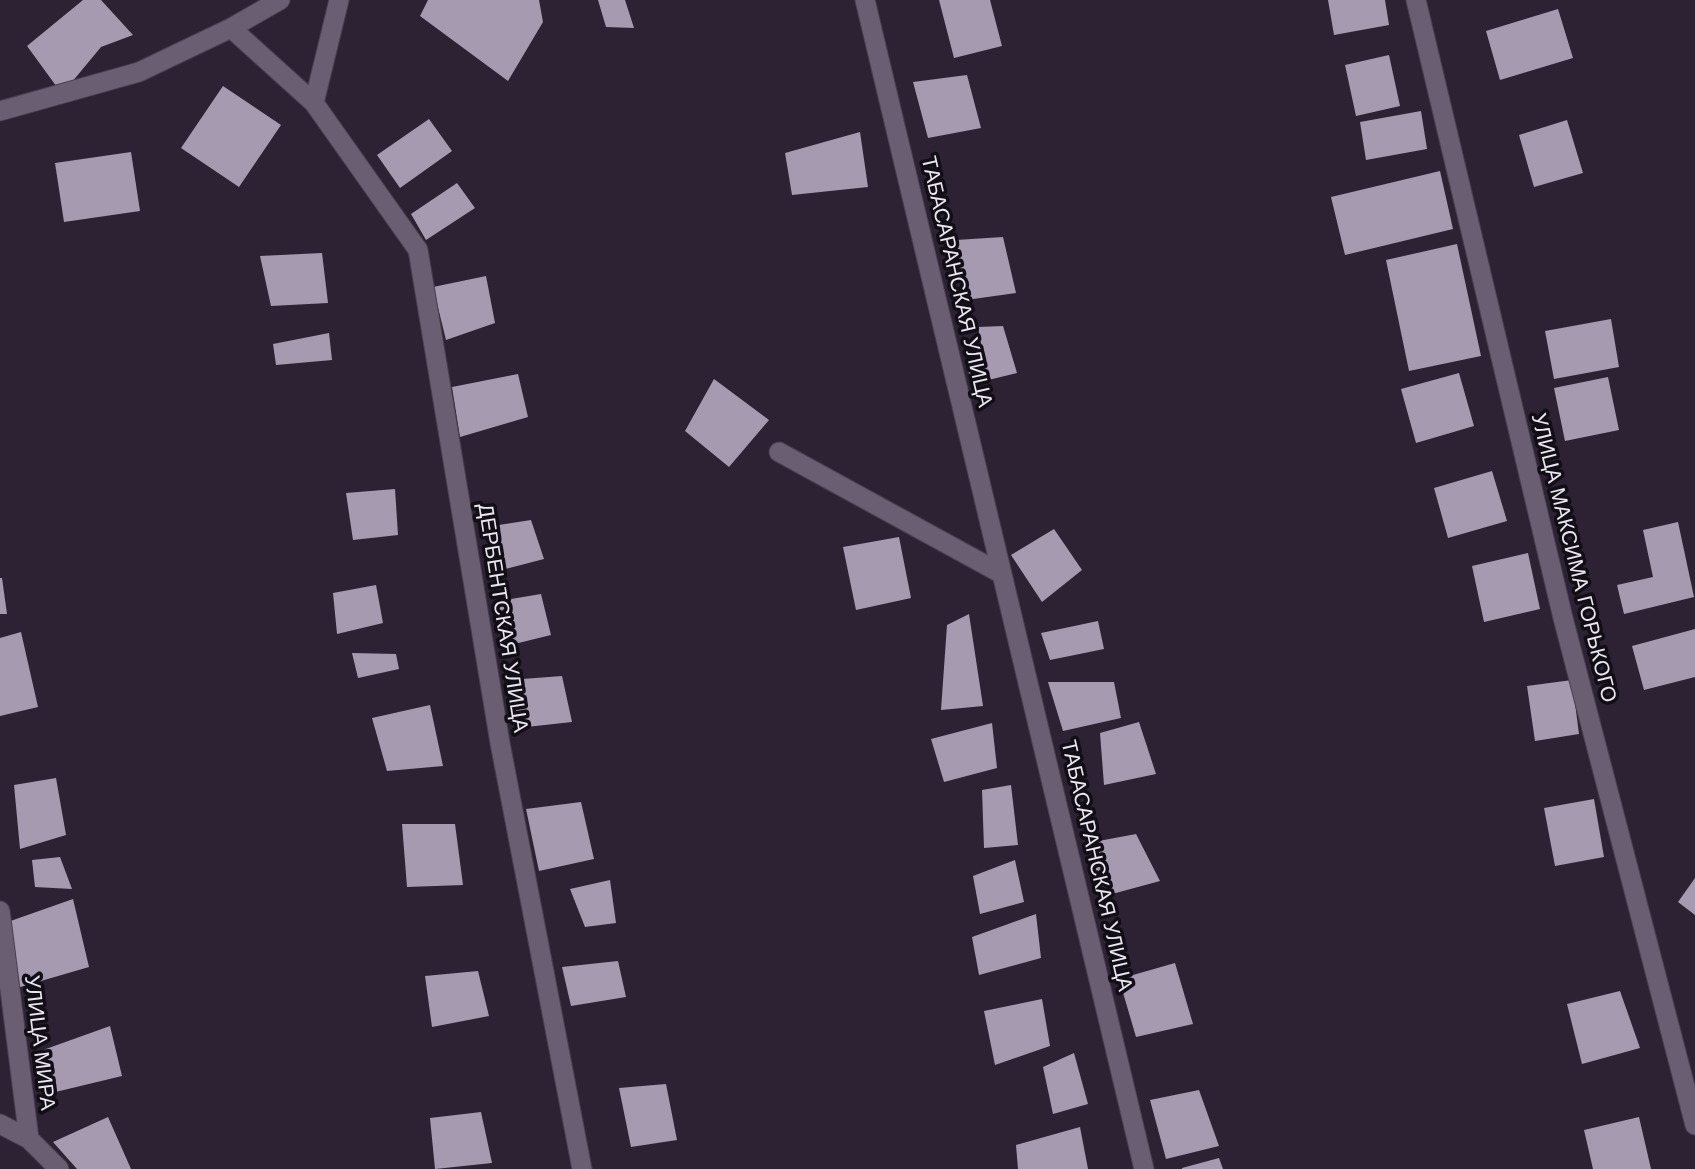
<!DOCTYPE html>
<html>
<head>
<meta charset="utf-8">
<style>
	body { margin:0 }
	canvas { display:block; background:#2d2234 }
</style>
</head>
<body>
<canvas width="1695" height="1169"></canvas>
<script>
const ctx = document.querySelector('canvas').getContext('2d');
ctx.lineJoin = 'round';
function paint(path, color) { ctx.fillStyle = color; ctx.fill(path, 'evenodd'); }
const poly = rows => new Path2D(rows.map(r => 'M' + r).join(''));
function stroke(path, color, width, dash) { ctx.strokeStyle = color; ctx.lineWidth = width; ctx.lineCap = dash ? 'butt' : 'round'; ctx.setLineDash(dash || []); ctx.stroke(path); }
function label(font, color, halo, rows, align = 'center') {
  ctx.font = font + ' Helvetica,sans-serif'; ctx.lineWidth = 7; ctx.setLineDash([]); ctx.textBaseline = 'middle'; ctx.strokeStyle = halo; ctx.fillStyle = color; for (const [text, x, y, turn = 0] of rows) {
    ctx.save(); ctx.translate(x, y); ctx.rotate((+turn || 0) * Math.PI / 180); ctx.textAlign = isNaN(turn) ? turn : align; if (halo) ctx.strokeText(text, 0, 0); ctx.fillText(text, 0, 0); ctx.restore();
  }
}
paint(poly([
	[83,0,101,0,133,35,101,47,62,94,27,46],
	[428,0,539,0,543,22,508,81,420,16],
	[598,0,625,0,634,28,606,27],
	[939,0,990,0,1002,46,954,58],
	[1328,0,1385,0,1389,25,1334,35],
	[1558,9,1573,58,1500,80,1486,31],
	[1389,55,1400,106,1356,116,1345,65],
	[967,75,981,128,928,138,913,82],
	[223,86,281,125,239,187,181,148],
	[1421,111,1427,149,1366,160,1360,122],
	[429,119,452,151,400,188,377,155],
	[1567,120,1583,173,1534,187,1519,135],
	[860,132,868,187,792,195,785,153],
	[131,152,140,211,64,222,55,163],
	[1440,171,1453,229,1345,255,1331,197],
	[457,183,475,208,426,240,411,214],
	[1003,237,1016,293,966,300,956,240],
	[1457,244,1481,356,1409,371,1386,260],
	[322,253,328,303,271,306,260,256],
	[486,276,495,323,446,340,433,287],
	[1611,319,1619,367,1554,379,1545,331],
	[1003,326,1017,373,972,384,966,363,984,359,978,327],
	[329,333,332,360,276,365,273,344],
	[1459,373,1474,426,1416,443,1401,389],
	[518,374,528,417,460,437,452,387],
	[1608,377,1619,430,1565,441,1554,388],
	[714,379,769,420,729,467,685,431],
	[1492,471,1507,521,1448,538,1434,488],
	[395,489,398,535,353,540,346,493],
	[531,520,544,559,490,573,486,527],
	[1678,522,1694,597,1624,614,1617,585,1653,577,1643,530],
	[1054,529,1082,570,1042,602,1011,555],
	[899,537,911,598,856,610,843,547],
	[1528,553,1540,609,1484,622,1472,566],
	[0,578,2,578,7,614,0,614],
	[376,585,383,623,337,634,333,593],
	[541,594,551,635,502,647,493,602],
	[969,614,983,706,941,710,947,625],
	[1098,621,1104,649,1050,660,1041,633],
	[1695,629,1695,677,1644,690,1632,646],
	[21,632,38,707,0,716,0,638],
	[352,653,396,654,399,669,358,678],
	[562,676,572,722,517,728,509,680],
	[1572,680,1579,734,1535,741,1527,686],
	[1048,682,1114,682,1121,718,1063,731],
	[430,705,443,766,387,771,372,718],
	[1139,722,1156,774,1104,785,1100,733],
	[992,723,997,768,944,782,931,739],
	[56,778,66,835,20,849,14,785],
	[1011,785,1018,845,984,848,982,790],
	[1594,799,1604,857,1555,866,1544,808],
	[581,802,594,859,539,871,526,809],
	[402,824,455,824,463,885,407,887],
	[1136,834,1160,881,1101,897,1088,843],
	[60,857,72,889,35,887,32,860],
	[1015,860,1024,902,980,914,973,876],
	[1695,878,1695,915,1678,902],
	[610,880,616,923,585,927,570,889],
	[73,899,89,967,10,990,2,924],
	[1036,914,1041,958,979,975,972,937],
	[618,961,626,997,571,1006,562,967],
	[1175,963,1193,1024,1136,1037,1119,979],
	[478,971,489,1016,432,1027,425,976],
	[1620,991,1640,1048,1582,1064,1567,1004],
	[1042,999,1050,1046,995,1065,984,1011],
	[110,1026,122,1076,43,1095,32,1054],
	[1074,1053,1088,1104,1053,1114,1043,1067],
	[666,1084,677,1140,631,1147,619,1088],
	[1199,1090,1219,1146,1166,1159,1150,1100],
	[481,1112,492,1163,435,1169,430,1118],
	[108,1117,131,1169,77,1169,53,1142],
	[1639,1117,1651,1169,1593,1169,1584,1130],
	[1080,1127,1088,1169,1018,1169,1016,1145],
	[1219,1158,1223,1169,1182,1169,1182,1168]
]), '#a69ab0');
const minor = poly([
	[865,0,1144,1169],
	[1416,0,1563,618,1695,1125],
	[231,28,314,103,339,0],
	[314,103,418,250,500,743,582,1169],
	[0,111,139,72,231,28,280,0],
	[779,452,1002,574],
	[0,911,29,1139,59,1169],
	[0,1124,29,1139]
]);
stroke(minor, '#49404f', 21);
stroke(minor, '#6a5e73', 19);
label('21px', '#ece6f2', '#120e16', [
	["ТАБАСАРАНСКАЯ УЛИЦА",956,282,77],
	["УЛИЦА МАКСИМА ГОРЬКОГО",1573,558,76],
	["ДЕРБЕНТСКАЯ УЛИЦА",502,618,81],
	["ТАБАСАРАНСКАЯ УЛИЦА",1096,866,77],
	["УЛИЦА МИРА",39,1043,83]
]);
</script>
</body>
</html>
